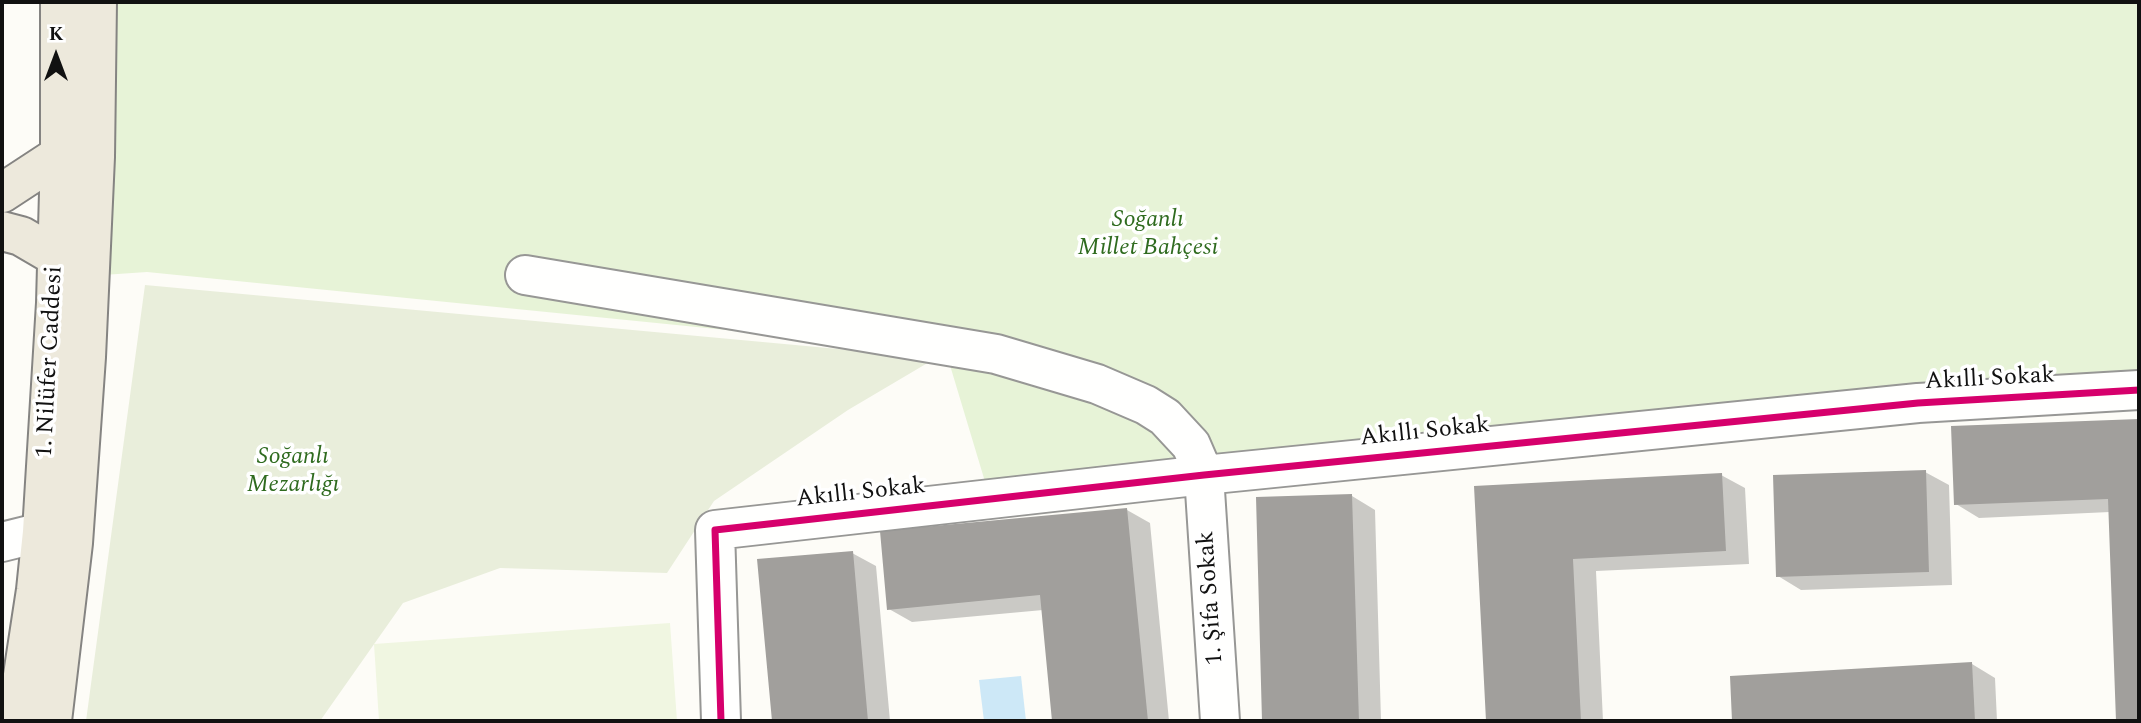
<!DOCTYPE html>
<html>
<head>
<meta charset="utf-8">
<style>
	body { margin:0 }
	#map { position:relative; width:2141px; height:723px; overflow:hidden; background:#fdfcf7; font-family:Spectral,serif }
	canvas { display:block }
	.frame { position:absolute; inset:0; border:4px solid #111; pointer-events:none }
	.north { position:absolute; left:21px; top:21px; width:70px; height:70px; -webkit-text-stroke:5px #fff; paint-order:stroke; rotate:0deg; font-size:19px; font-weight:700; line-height:28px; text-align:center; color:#111 }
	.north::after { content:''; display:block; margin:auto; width:24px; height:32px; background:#111; clip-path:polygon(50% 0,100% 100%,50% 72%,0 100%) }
</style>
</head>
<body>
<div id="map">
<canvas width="2141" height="723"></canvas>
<div class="frame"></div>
<div class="north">K</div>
</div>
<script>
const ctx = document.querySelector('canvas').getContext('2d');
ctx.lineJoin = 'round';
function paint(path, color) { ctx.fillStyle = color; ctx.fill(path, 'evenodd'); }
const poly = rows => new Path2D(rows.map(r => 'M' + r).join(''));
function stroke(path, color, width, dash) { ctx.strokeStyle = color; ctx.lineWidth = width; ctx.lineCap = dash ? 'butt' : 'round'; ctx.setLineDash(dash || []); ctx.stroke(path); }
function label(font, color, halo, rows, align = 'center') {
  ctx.font = font + ' Spectral,serif'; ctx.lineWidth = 7; ctx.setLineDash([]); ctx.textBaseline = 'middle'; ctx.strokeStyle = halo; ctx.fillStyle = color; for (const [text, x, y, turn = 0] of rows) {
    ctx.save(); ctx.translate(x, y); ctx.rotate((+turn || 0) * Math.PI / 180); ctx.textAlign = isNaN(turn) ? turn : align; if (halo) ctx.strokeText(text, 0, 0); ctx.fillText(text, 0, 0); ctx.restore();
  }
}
paint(poly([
	[111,2,2139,2,2139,388,986,485,946,352,147,272,103,275]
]), '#e7f3d7');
paint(poly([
	[145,285,936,358,848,410,714,501,667,573,500,568,403,603,320,721,86,721]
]), '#e9eedb');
paint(poly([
	[670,623,677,721,379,721,374,644]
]), '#f0f6e1');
paint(poly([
	[1021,676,1026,721,984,721,979,680]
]), '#cde8f7');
paint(poly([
	[2139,421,2139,721,2118,721,2110,512,1979,518,1956,504,1953,428],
	[1925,472,1949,485,1952,585,1801,590,1778,576],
	[1721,475,1745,488,1749,564,1596,571,1603,721,1488,721,1475,487],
	[1352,496,1375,510,1381,721,1264,721,1258,499],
	[1127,510,1150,523,1169,721,1054,721,1043,610,912,622,889,609],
	[852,553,876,566,890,721,773,721,759,561],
	[1972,664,1995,678,1997,721,1734,721,1732,677]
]), '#0003');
paint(poly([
	[2139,419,2139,721,2116,721,2108,499,1954,505,1951,426],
	[1926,470,1929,572,1776,577,1773,475],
	[1722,473,1726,551,1573,559,1581,721,1486,721,1474,486],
	[1352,494,1359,721,1262,721,1256,497],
	[1127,508,1148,721,1052,721,1040,595,887,610,880,531],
	[853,551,868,721,772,721,757,559],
	[1972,662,1975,721,1732,721,1730,676]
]), '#a19f9c');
const minor = poly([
	[525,275,996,354,1097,384,1146,405,1165,417,1191,445,1204,475,1220,721],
	[2,542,42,532],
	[721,721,715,530,1204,475,1918,403,2139,390]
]);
const major = poly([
	[2,193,60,155,79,156],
	[2,231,21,236,57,257,77,258],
	[16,721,36,590,42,532,56,303,60,155,60,2],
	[52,721,73,543,86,357,95,157,97,2]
]);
stroke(minor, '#979795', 42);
stroke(major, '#858482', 42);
stroke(minor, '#fffffe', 38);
stroke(major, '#ede9dc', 38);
stroke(poly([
	[721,721,715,530,1204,475,1918,403,2139,390]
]), '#d6006c', 7);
label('italic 24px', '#2f6b1f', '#fff', [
	["Soğanlı",1148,221],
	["Millet Bahçesi",1148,249],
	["Soğanlı",293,458],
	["Mezarlığı",293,486]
]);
label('24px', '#111', '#fff', [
	["1. Nilüfer Caddesi",51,362,-87],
	["Akıllı Sokak",1990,380,-3],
	["Akıllı Sokak",1425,433,-6],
	["Akıllı Sokak",861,494,-6],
	["1. Şifa Sokak",1212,598,-94]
]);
</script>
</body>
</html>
